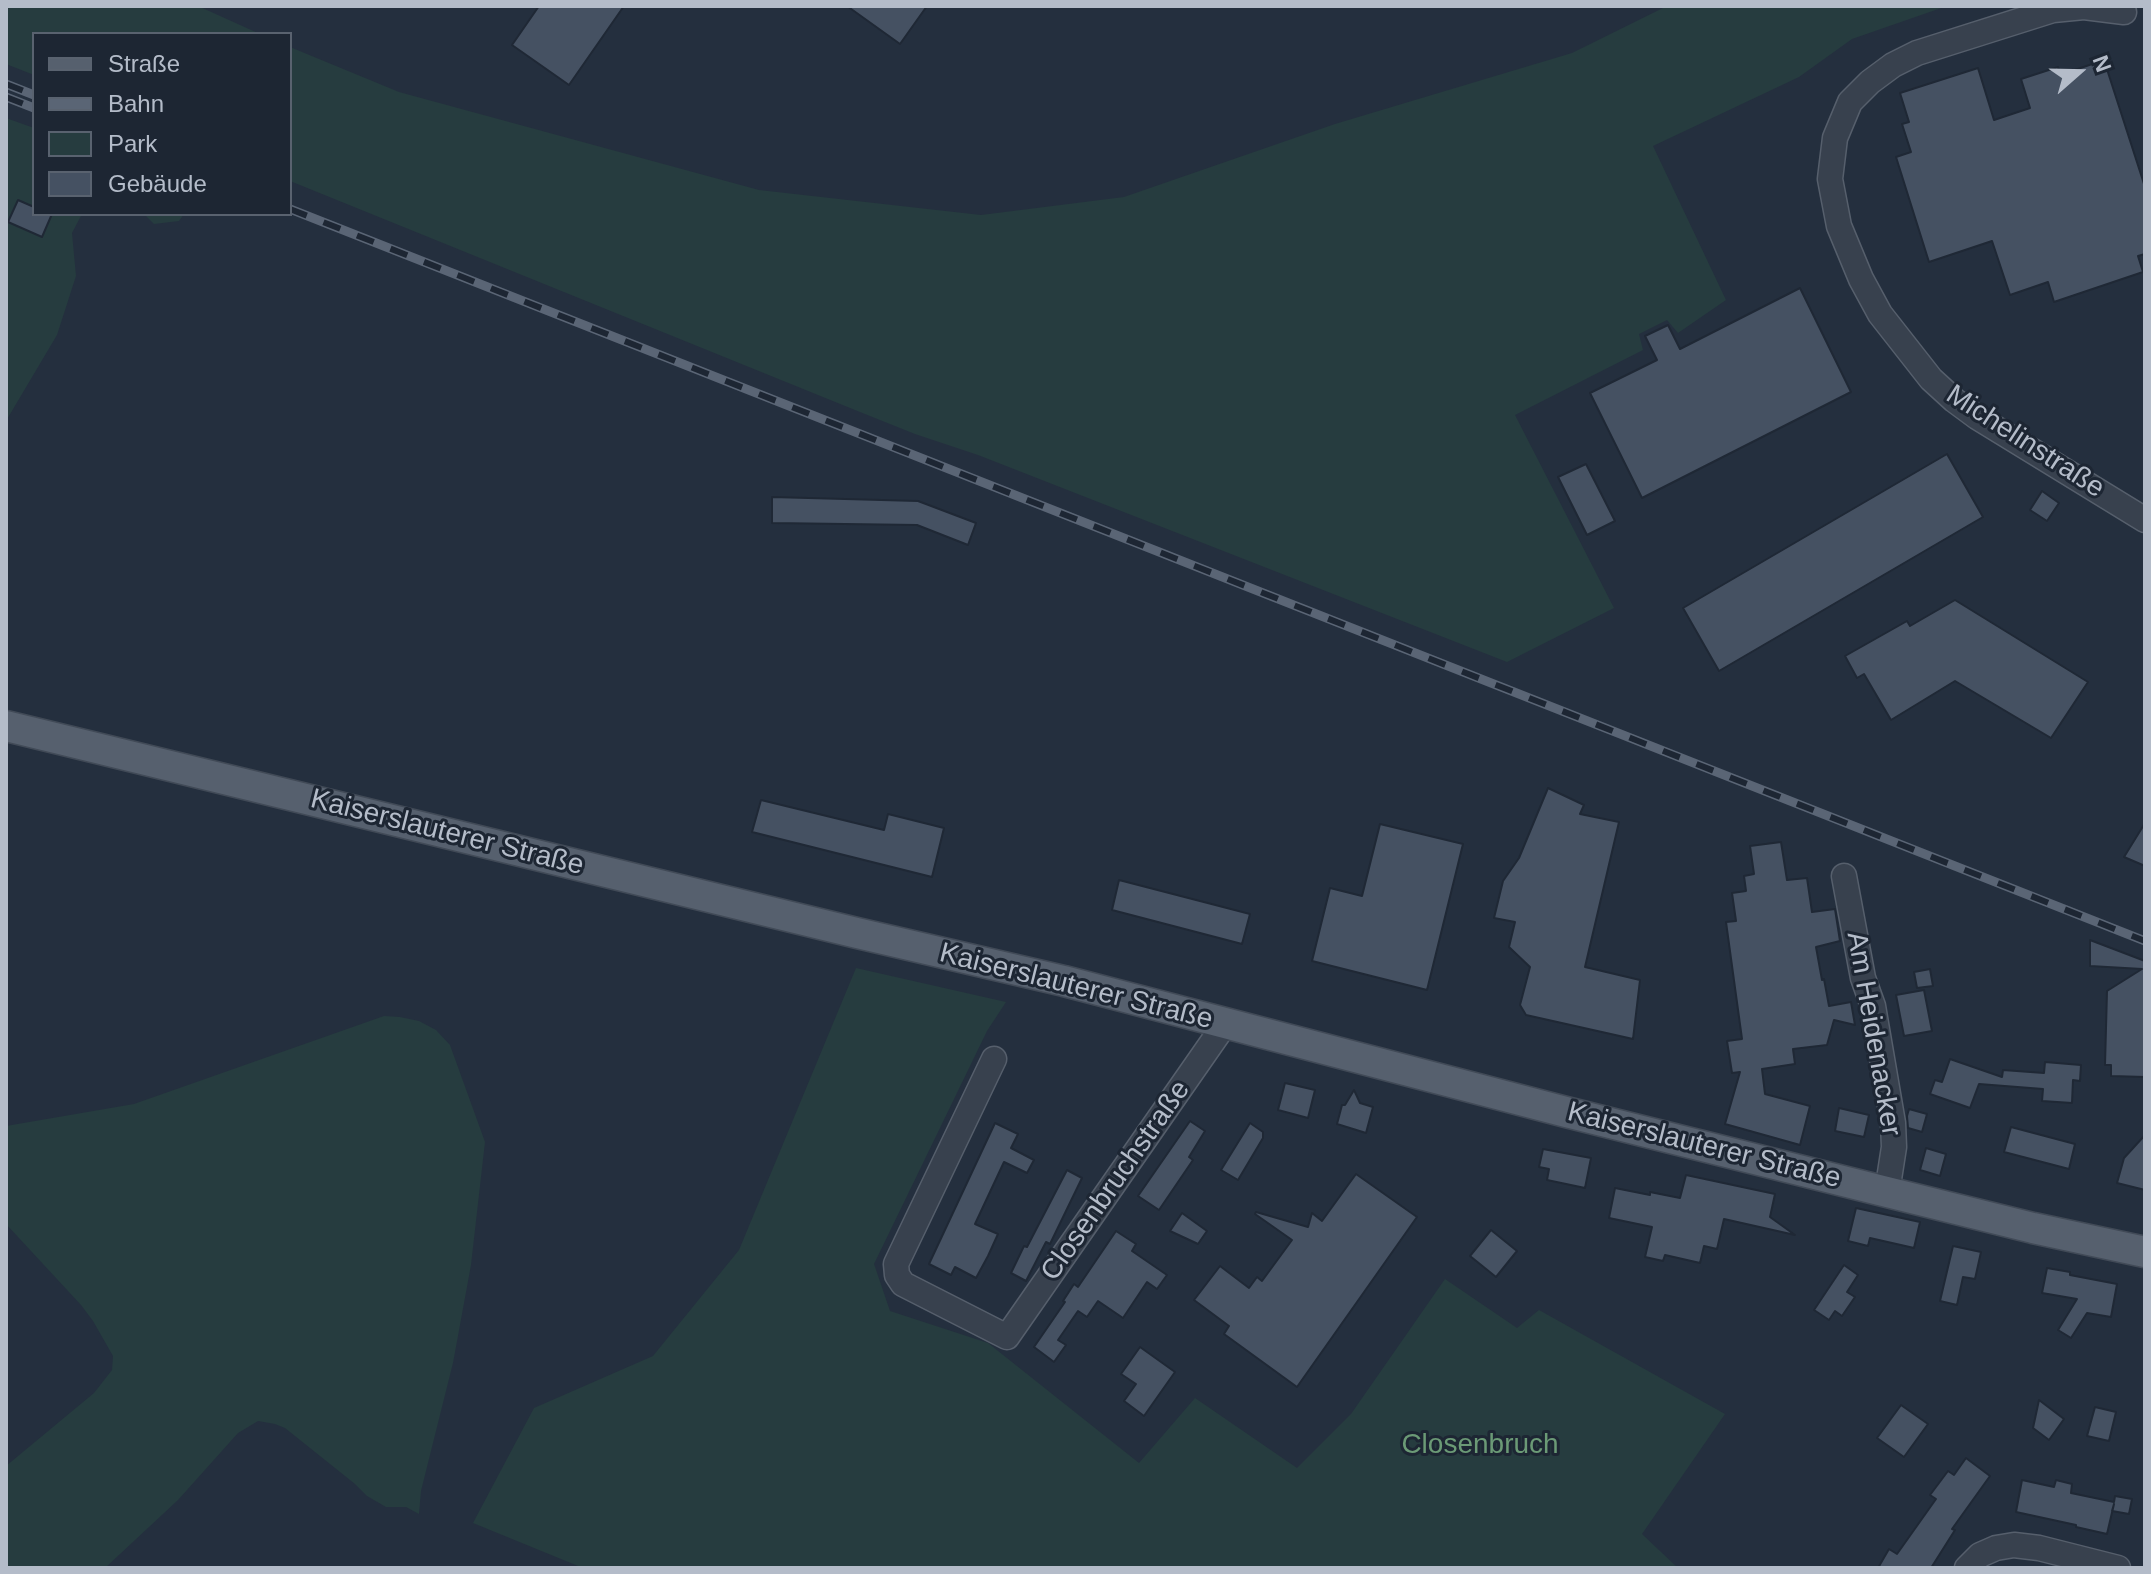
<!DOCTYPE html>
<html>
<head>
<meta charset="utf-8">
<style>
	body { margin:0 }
	#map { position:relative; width:2151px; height:1574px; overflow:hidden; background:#242f3e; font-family:Helvetica,sans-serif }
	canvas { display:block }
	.frame { position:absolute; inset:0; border:8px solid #b4bcc9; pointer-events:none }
	.legend { position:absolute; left:32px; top:32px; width:260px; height:184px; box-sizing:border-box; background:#1d2633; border:2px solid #59626f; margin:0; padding:10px 14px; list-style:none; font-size:24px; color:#b4bcc9 }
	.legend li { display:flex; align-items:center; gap:16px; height:40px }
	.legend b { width:40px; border:2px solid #59626f }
	.north { position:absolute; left:2039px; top:32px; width:80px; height:80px; -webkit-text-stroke:6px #1d2633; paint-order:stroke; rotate:70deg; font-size:22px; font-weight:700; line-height:32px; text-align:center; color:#b4bcc9 }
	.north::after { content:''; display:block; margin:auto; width:28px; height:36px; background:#b4bcc9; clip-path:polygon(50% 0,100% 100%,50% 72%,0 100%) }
</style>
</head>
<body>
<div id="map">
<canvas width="2151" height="1574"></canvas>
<div class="frame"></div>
<ul class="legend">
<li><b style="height:10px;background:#56606e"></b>Straße</li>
<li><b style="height:10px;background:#5a6575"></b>Bahn</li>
<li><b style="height:22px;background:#263c3f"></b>Park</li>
<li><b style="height:22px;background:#455162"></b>Gebäude</li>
</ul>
<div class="north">N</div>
</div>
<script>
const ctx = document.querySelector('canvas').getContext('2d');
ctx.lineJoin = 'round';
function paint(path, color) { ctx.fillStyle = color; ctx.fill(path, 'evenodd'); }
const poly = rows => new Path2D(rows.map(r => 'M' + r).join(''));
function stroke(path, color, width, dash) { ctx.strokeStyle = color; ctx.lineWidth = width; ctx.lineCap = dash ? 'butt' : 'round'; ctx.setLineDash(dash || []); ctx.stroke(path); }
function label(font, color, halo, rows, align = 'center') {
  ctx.font = font + ' Helvetica,sans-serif'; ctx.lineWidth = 6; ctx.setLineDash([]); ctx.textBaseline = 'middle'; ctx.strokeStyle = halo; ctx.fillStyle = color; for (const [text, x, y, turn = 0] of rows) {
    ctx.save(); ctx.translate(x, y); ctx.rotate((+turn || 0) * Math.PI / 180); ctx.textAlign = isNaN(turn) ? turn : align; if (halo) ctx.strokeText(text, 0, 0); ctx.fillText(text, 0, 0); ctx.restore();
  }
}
paint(poly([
	[6,6,198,6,260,34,34,34,34,75,6,64],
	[1667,6,1947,6,1852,39,1799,77,1653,146,1726,300,1678,333,1667,320,1639,334,1643,350,1515,415,1614,608,1507,662,978,455,915,434,855,410,290,181,290,47,399,92,759,190,981,215,1124,197,1335,124,1572,53],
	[6,118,34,128,34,214,82,214,72,233,76,276,57,335,6,421],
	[144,214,184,214,179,221,154,224],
	[856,968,1006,1002,987,1031,874,1264,890,1311,988,1343,1139,1463,1195,1398,1297,1468,1351,1414,1445,1279,1517,1328,1539,1310,1725,1414,1642,1534,1678,1568,583,1568,473,1523,534,1408,653,1356,739,1250],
	[384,1016,400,1017,419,1021,436,1030,450,1045,485,1142,471,1265,453,1363,421,1491,419,1514,406,1507,386,1507,367,1496,355,1484,285,1428,275,1424,258,1421,238,1433,178,1500,105,1568,6,1568,6,1466,94,1393,112,1370,113,1356,93,1321,81,1305,6,1224,6,1126,134,1104]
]), '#263c3f');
const building = poly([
	[539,6,624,6,569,85,512,45,539,6],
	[847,6,927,6,900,44,847,6],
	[2104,60,2145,187,2145,254,2138,256,2143,272,2054,302,2048,282,2010,295,1992,241,1929,262,1896,157,1911,152,1902,124,1909,122,1900,93,1978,68,1994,120,2030,108,2021,79,2058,67,2060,75,2104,60],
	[18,200,34,207,34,214,52,214,42,237,8,222,18,200],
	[1800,288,1851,392,1642,498,1590,393,1657,360,1645,336,1668,325,1680,349,1800,288],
	[1947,454,1983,517,1719,671,1683,608,1947,454],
	[1586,464,1615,521,1587,535,1558,477,1586,464],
	[2042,491,2059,503,2047,521,2030,510,2042,491],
	[772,497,918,501,976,523,968,545,917,525,772,523,772,497],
	[1955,600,2088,682,2051,738,1955,681,1891,720,1864,674,1857,678,1845,656,1907,621,1910,626,1955,600],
	[1548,788,1584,805,1580,814,1619,822,1585,967,1640,980,1633,1039,1526,1015,1520,1005,1530,967,1509,947,1515,922,1494,918,1503,881,1519,858,1548,788],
	[761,800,884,830,888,814,944,828,932,877,752,832,761,800],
	[2145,823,2145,866,2124,857,2145,823],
	[1380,824,1463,844,1427,990,1312,961,1330,888,1362,896,1380,824],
	[1781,842,1787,880,1807,878,1812,912,1835,909,1840,941,1816,947,1822,980,1824,979,1829,1006,1851,1002,1855,1025,1834,1020,1827,1045,1793,1049,1795,1064,1762,1069,1765,1094,1810,1106,1800,1145,1725,1124,1740,1072,1732,1073,1727,1041,1742,1039,1726,922,1736,921,1732,893,1746,891,1744,876,1754,874,1750,846,1781,842],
	[1119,880,1250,914,1242,944,1112,910,1119,880],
	[2090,940,2145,961,2145,1077,2111,1076,2111,1065,2105,1065,2107,991,2142,969,2090,966,2090,940],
	[1930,969,1933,986,1917,988,1914,972,1930,969],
	[1924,990,1932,1031,1904,1036,1896,995,1924,990],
	[1950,1059,2002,1077,2003,1070,2044,1073,2045,1062,2081,1065,2080,1081,2073,1080,2072,1103,2042,1101,2043,1089,1979,1084,1970,1108,1930,1094,1935,1080,1942,1082,1950,1059],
	[1285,1083,1315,1090,1308,1118,1278,1110,1285,1083],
	[1354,1090,1360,1103,1373,1107,1366,1133,1337,1124,1342,1105,1345,1105,1354,1090],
	[1839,1108,1869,1115,1864,1137,1835,1131,1839,1108],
	[1909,1109,1927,1114,1922,1132,1908,1128,1907,1116,1909,1109],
	[1190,1121,1205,1131,1189,1157,1193,1160,1159,1210,1138,1196,1190,1121],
	[995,1123,1018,1134,1011,1148,1034,1160,1027,1173,1004,1162,975,1224,998,1234,988,1256,976,1278,955,1267,951,1275,929,1264,995,1123],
	[1250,1123,1263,1132,1263,1138,1238,1180,1221,1170,1250,1123],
	[2011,1127,2075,1144,2069,1169,2004,1152,2011,1127],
	[2145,1135,2145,1190,2117,1183,2124,1158,2145,1135],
	[1926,1148,1946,1154,1940,1176,1920,1170,1926,1148],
	[1543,1149,1591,1158,1585,1188,1547,1180,1549,1169,1539,1167,1543,1149],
	[1067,1170,1082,1178,1050,1244,1046,1242,1026,1281,1011,1273,1024,1246,1027,1247,1067,1170],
	[1356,1174,1417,1217,1297,1387,1224,1334,1229,1326,1194,1300,1220,1266,1249,1288,1257,1277,1262,1281,1292,1240,1255,1214,1256,1212,1308,1227,1312,1213,1322,1221,1356,1174],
	[1686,1175,1775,1194,1770,1217,1795,1235,1724,1219,1717,1249,1704,1246,1700,1263,1665,1255,1663,1261,1645,1257,1652,1227,1609,1218,1615,1188,1650,1195,1650,1192,1680,1198,1686,1175],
	[1856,1208,1920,1222,1914,1248,1870,1238,1868,1246,1848,1241,1856,1208],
	[1182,1213,1207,1231,1198,1244,1170,1231,1182,1213],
	[1491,1230,1517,1251,1496,1277,1470,1256,1491,1230],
	[1116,1231,1136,1244,1132,1251,1167,1275,1157,1289,1147,1282,1123,1318,1098,1301,1087,1317,1078,1311,1058,1340,1066,1345,1054,1362,1034,1347,1065,1302,1063,1301,1074,1284,1078,1287,1116,1231],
	[1953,1246,1981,1252,1975,1279,1963,1277,1957,1305,1940,1301,1953,1246],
	[1844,1265,1858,1275,1847,1292,1855,1297,1842,1316,1835,1311,1829,1320,1814,1310,1844,1265],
	[2047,1268,2070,1272,2070,1275,2117,1284,2111,1317,2087,1313,2071,1338,2058,1330,2077,1299,2042,1293,2047,1268],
	[1140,1347,1175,1372,1144,1416,1124,1401,1136,1384,1121,1374,1140,1347],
	[2039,1400,2064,1419,2049,1440,2033,1428,2039,1400],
	[1901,1405,1928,1424,1904,1457,1877,1438,1901,1405],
	[2095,1407,2116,1412,2109,1441,2087,1436,2095,1407],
	[1966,1458,1990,1476,1952,1529,1955,1530,1931,1568,1878,1568,1889,1549,1897,1554,1936,1499,1930,1495,1948,1471,1954,1475,1966,1458],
	[2022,1480,2054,1487,2056,1480,2072,1484,2071,1493,2114,1502,2115,1496,2132,1499,2129,1514,2112,1511,2114,1504,2107,1534,2076,1527,2076,1525,2016,1512,2022,1480]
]);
paint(building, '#455162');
stroke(building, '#1f2835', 2);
const minor = poly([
	[2124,12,2084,7,2053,10,1917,53,1893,65,1870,82,1850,102,1835,138,1830,179,1839,226,1861,279,1880,314,1931,379,1954,400,1977,417,2145,520],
	[1844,876,1863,978,1873,1006,1893,1123,1894,1147,1887,1192],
	[994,1059,896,1264,897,1275,903,1284,1007,1337,1225,1024],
	[1967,1568,1980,1555,1996,1548,2014,1545,2039,1548,2118,1568]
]);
const major = poly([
	[6,726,857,933,1064,981,1566,1112,1887,1192,2033,1228,2145,1252]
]);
stroke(minor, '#565f6c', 27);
stroke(major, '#414a57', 33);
stroke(minor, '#38414e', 24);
stroke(major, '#56606e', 30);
const rail = poly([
	[6,84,34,95],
	[6,97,34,108],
	[290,209,2145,941]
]);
stroke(rail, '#5a6575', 9);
stroke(rail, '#1d2633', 6, [18]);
label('28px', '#b4bcc9', '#1d2633', [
	["Michelinstraße",2025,442,33],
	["Kaiserslauterer Straße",447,833,14],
	["Kaiserslauterer Straße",1076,987,14],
	["Am Heidenacker",1873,1034,80],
	["Kaiserslauterer Straße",1704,1146,14],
	["Closenbruchstraße",1116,1181,-55]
]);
label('28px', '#6b9a76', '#1d2633', [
	["Closenbruch",1480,1445]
]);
</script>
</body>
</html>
